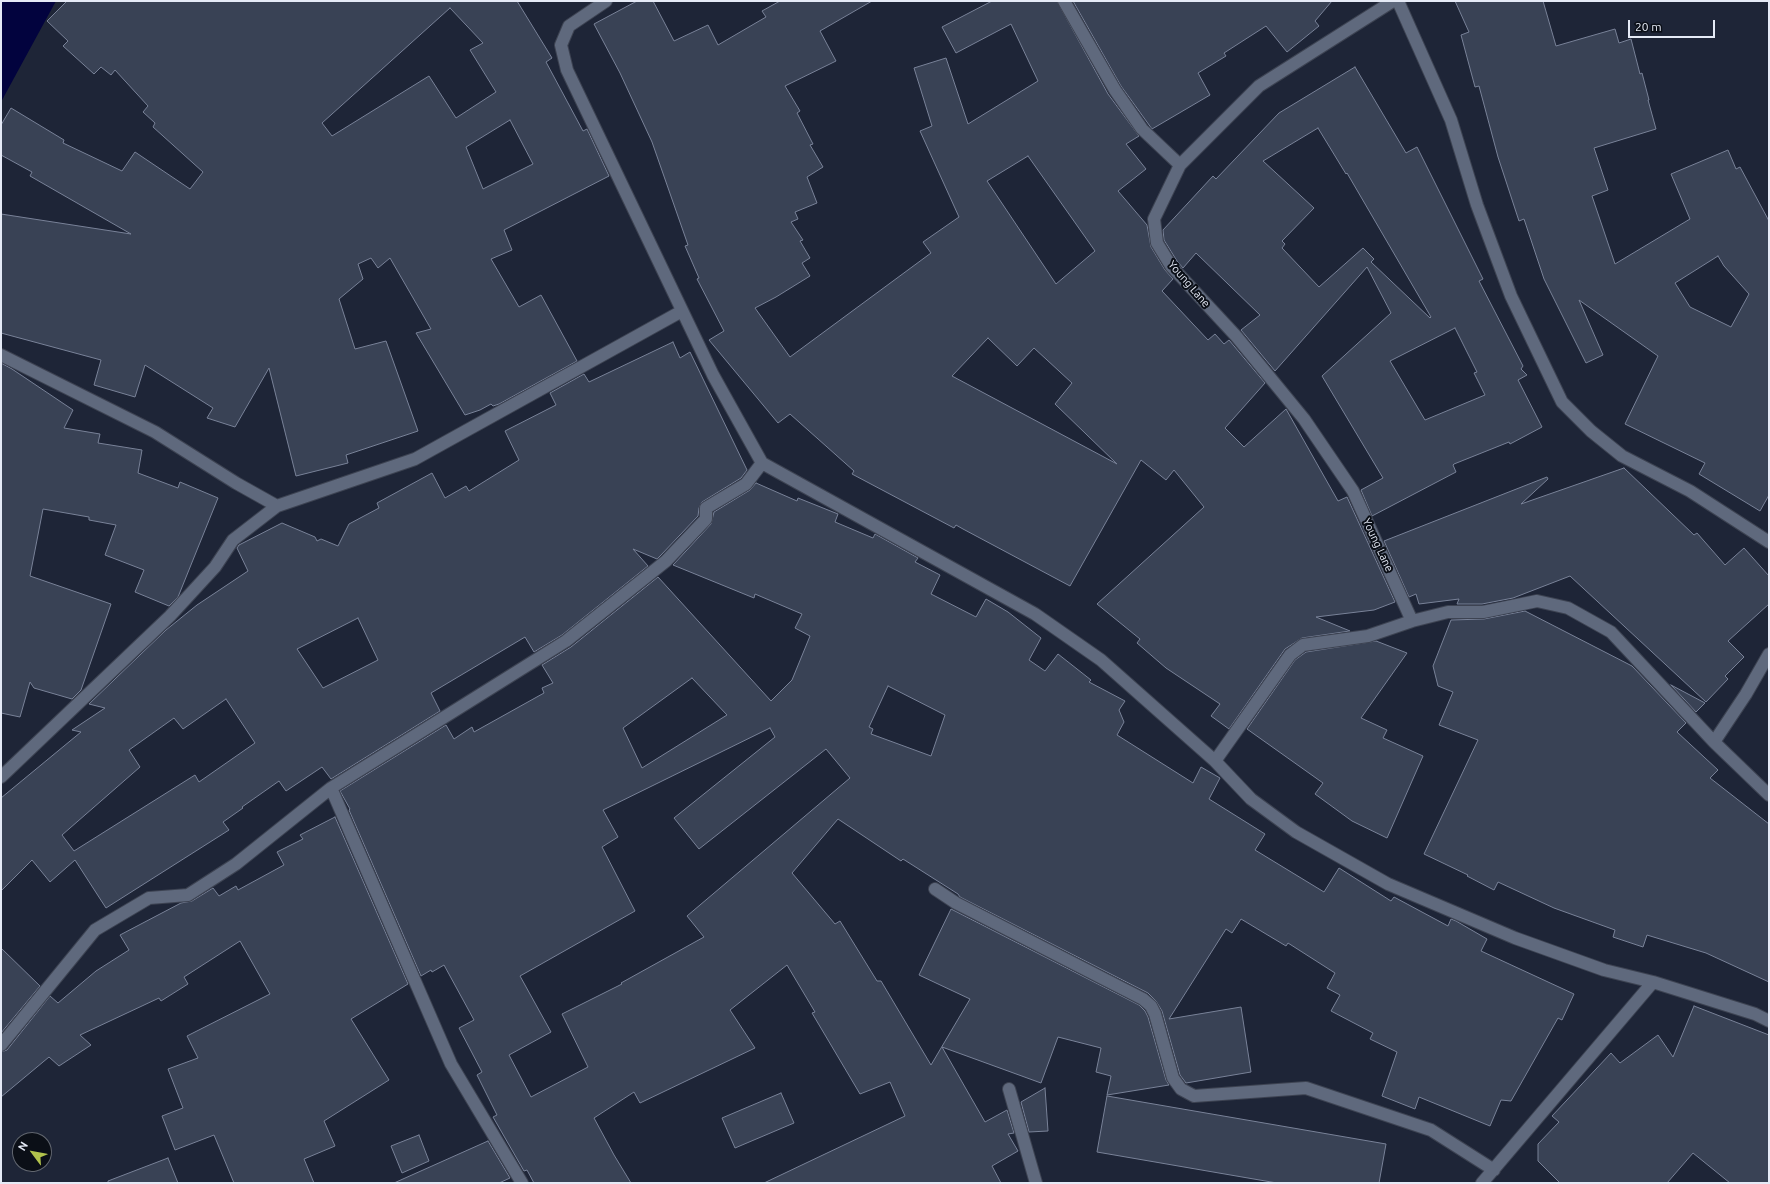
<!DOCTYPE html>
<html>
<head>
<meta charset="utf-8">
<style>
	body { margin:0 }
	#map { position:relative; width:1770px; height:1184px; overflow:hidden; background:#1e2537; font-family:Ubuntu,sans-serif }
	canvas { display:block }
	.frame { position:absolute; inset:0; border:2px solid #e5eaf6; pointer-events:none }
	.north { position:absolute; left:12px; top:1132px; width:40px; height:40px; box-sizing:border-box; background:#0b0f17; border:1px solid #626770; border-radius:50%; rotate:302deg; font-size:11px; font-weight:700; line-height:16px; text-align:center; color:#e5eaf6 }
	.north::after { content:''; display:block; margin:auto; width:14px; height:18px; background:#b2c34c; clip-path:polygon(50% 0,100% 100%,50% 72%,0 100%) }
	.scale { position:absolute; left:1628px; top:20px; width:87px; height:18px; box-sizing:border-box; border:2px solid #e5eaf6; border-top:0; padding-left:5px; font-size:12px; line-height:14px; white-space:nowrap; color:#e5eaf6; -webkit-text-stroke:3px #0b0f17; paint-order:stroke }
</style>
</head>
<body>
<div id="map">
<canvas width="1770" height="1184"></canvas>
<div class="frame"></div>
<div class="north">N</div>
<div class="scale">20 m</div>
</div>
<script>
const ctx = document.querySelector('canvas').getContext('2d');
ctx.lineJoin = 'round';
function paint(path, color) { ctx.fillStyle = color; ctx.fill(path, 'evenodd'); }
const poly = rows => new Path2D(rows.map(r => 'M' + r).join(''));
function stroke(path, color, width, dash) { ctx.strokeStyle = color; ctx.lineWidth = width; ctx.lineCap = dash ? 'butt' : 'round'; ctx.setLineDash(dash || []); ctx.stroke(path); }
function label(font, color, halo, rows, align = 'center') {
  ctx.font = font + ' Ubuntu,sans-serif'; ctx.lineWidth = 4; ctx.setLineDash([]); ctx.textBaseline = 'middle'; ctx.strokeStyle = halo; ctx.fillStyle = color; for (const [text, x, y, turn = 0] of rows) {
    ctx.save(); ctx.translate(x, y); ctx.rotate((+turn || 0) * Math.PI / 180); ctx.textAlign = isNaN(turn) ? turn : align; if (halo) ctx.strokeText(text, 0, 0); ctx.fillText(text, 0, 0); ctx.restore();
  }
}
paint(poly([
	[1,1,56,1,1,102]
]), '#02033e');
const building = poly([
	[67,1,517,1,552,58,546,62,583,131,587,129,609,176,504,230,512,250,491,259,519,307,541,295,577,361,499,404,493,406,491,404,480,410,465,415,416,333,431,329,390,258,378,268,371,258,358,264,363,279,339,299,355,349,386,341,418,431,346,455,348,463,296,476,269,368,235,427,207,418,213,408,145,365,135,397,94,385,101,360,1,333,1,214,131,234,30,176,32,172,1,155,1,125,11,108,64,140,63,143,122,171,135,152,190,189,203,172,153,127,155,123,143,112,148,106,115,70,111,75,101,67,94,74,63,46,68,41,47,21,67,1],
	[450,8,483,43,470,50,496,92,456,118,429,76,332,136,322,123,450,8],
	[510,120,533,164,483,189,466,147,510,120],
	[637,1,653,1,674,41,708,25,718,45,766,17,762,11,780,1,872,1,820,31,836,61,785,86,800,111,797,113,813,144,810,145,823,167,807,177,817,203,795,212,798,219,791,222,803,240,800,241,810,258,802,263,810,276,776,297,755,308,790,357,931,253,923,242,959,217,920,131,932,126,914,68,946,58,968,124,1038,81,1011,24,956,53,942,27,992,1,1057,1,1108,94,1139,136,1126,144,1146,169,1118,191,1147,225,1151,247,1165,270,1173,279,1162,291,1208,340,1215,334,1224,344,1229,340,1265,383,1225,428,1244,447,1286,409,1338,501,1347,497,1395,602,1374,610,1316,617,1350,631,1302,638,1285,649,1229,729,1211,716,1220,704,1166,668,1137,643,1140,639,1097,604,1204,507,1174,470,1166,480,1141,460,1070,586,963,529,956,525,954,528,852,474,854,471,790,414,778,423,709,340,724,331,697,279,699,278,685,246,688,245,652,142,620,73,594,24,637,1],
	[1028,156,1095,251,1056,284,987,181,1028,156],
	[988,338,1017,366,1034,348,1072,383,1055,404,1117,464,952,376,988,338],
	[1073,1,1332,1,1315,21,1319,26,1287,52,1266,26,1224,53,1226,56,1198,73,1210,95,1152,129,1121,86,1073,1],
	[1455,1,1543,1,1556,46,1615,29,1619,43,1631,39,1640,74,1642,73,1649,100,1648,100,1656,129,1594,148,1608,190,1592,196,1615,264,1690,219,1671,174,1728,150,1736,169,1740,167,1769,221,1769,495,1760,511,1699,474,1705,463,1625,424,1658,356,1579,300,1603,355,1586,363,1544,279,1524,219,1519,221,1498,157,1479,86,1475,87,1461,35,1469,32,1455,1],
	[1718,256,1724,266,1749,294,1731,327,1690,307,1675,283,1718,256],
	[1355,67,1406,153,1417,147,1483,279,1479,281,1523,366,1521,369,1527,375,1518,380,1542,427,1510,444,1509,442,1454,464,1453,465,1456,472,1372,516,1361,490,1383,478,1322,376,1391,313,1367,267,1275,371,1241,330,1260,315,1196,253,1183,268,1177,261,1164,240,1163,230,1213,176,1216,179,1279,113,1355,67],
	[1318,128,1346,174,1347,173,1431,317,1430,318,1371,262,1374,259,1363,248,1319,287,1282,248,1285,244,1282,241,1314,208,1263,161,1318,128],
	[1455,328,1477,372,1474,373,1485,395,1425,420,1390,361,1455,328],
	[673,342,680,358,690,352,747,470,741,478,702,502,699,508,698,516,661,555,657,559,633,549,648,566,562,635,534,652,525,637,431,693,440,711,331,779,322,767,286,791,279,781,242,807,243,808,223,822,229,830,106,908,75,860,50,882,32,860,1,891,1,798,81,732,72,730,105,708,89,704,166,630,197,605,248,571,237,548,239,545,282,523,315,537,317,541,321,539,338,546,349,524,379,508,377,503,432,473,445,498,466,486,469,491,519,460,505,431,556,405,550,393,584,374,589,382,673,342],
	[358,618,378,660,323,688,297,649,358,618],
	[226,699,255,743,199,782,195,775,74,851,62,835,140,767,129,750,174,718,183,729,226,699],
	[1,363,12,369,73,410,64,428,100,434,98,443,142,450,138,473,178,488,180,482,218,498,178,597,169,606,135,592,144,570,105,555,116,525,89,520,89,517,43,509,30,576,111,604,81,690,72,699,34,688,30,682,20,717,1,713,1,363],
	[1624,468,1694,535,1697,533,1725,565,1744,548,1769,576,1769,604,1728,641,1744,657,1725,676,1728,679,1706,702,1570,576,1513,598,1482,604,1457,604,1459,599,1419,604,1416,594,1409,597,1384,541,1547,477,1548,479,1521,504,1624,468],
	[756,483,797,501,798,498,838,514,835,522,873,538,875,534,918,558,915,562,940,575,931,594,976,617,986,599,1008,612,1041,638,1029,660,1045,671,1058,654,1091,680,1089,682,1125,701,1119,710,1124,722,1117,735,1193,783,1201,767,1220,778,1209,799,1265,834,1255,850,1324,892,1339,868,1391,901,1394,897,1448,926,1451,919,1456,921,1487,939,1481,951,1574,994,1562,1020,1558,1018,1511,1101,1501,1100,1490,1126,1419,1097,1415,1109,1382,1096,1397,1052,1370,1039,1373,1033,1331,1011,1340,995,1327,988,1335,973,1288,943,1286,946,1241,919,1232,933,1226,929,1169,1019,1241,1007,1251,1072,1186,1083,1180,1075,1162,1011,1156,1001,1148,993,960,897,958,894,903,859,901,861,838,819,792,873,835,924,840,921,877,981,881,981,931,1065,970,999,919,975,951,909,1139,1005,1145,1011,1148,1017,1166,1080,1169,1085,1107,1095,1111,1076,1096,1072,1101,1048,1058,1037,1041,1083,942,1047,985,1122,1007,1110,1014,1133,1008,1134,1018,1151,992,1166,1001,1183,764,1183,905,1116,890,1082,860,1094,812,1013,815,1012,787,965,730,1010,755,1048,640,1103,634,1092,594,1118,614,1155,631,1183,534,1183,527,1170,524,1171,493,1117,497,1115,477,1075,482,1072,459,1028,474,1020,444,965,432,972,431,970,421,976,349,810,350,809,340,791,446,725,454,739,472,727,474,732,544,693,542,688,553,683,542,665,571,647,658,577,771,701,792,680,810,636,795,628,802,614,755,594,754,598,673,565,711,524,714,512,750,490,756,483],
	[692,678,727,715,642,768,623,728,692,678],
	[888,686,945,715,931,756,871,734,873,729,869,727,888,686],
	[770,728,775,737,674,818,699,849,826,749,850,778,687,916,704,937,621,983,622,984,562,1014,588,1067,531,1097,509,1055,551,1032,520,976,635,911,602,847,618,837,603,810,770,728],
	[1525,611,1632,666,1686,723,1677,732,1718,770,1710,778,1769,824,1769,982,1706,953,1647,935,1643,947,1613,937,1615,930,1554,908,1498,882,1494,890,1467,876,1468,875,1424,854,1478,740,1439,725,1453,692,1438,686,1433,666,1451,620,1484,619,1525,611],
	[1376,641,1407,653,1361,718,1387,730,1383,738,1423,756,1387,838,1352,821,1315,794,1323,783,1247,729,1295,660,1306,652,1376,641],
	[1671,685,1705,703,1696,712,1671,685],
	[335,817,408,984,351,1019,389,1080,324,1121,335,1146,304,1159,314,1183,234,1183,214,1135,175,1150,162,1116,183,1108,168,1069,198,1058,187,1036,270,994,240,941,184,977,188,984,161,1001,159,998,80,1035,91,1045,59,1066,49,1057,1,1097,1,1052,7,1050,50,996,58,1003,96,971,129,950,120,935,181,903,192,901,213,888,219,896,236,886,238,890,284,865,277,852,303,839,300,835,335,817],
	[1,948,40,986,1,1033,1,948],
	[1694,1006,1769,1035,1769,1183,1730,1183,1693,1153,1667,1183,1560,1183,1538,1161,1538,1144,1559,1122,1552,1116,1611,1053,1620,1063,1658,1035,1673,1057,1694,1006],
	[1045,1088,1048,1131,1029,1132,1021,1102,1045,1088],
	[781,1093,794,1123,735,1148,722,1118,781,1093],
	[1107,1096,1386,1144,1379,1183,1277,1183,1097,1152,1107,1096],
	[419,1135,429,1161,402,1173,391,1146,419,1135],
	[488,1141,510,1178,499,1183,394,1183,488,1141],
	[168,1158,178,1183,108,1183,108,1181,168,1158]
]);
paint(building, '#394255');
stroke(building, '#798298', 1);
const minor = poly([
	[606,1,569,26,561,45,567,70,713,375,762,463,1035,614,1101,660,1215,761,1251,799,1296,832,1388,884,1515,938,1604,970,1653,982,1755,1014,1769,1021],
	[1064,1,1115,90,1142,129,1180,165],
	[1393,1,1259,86,1180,165,1154,219,1157,243,1171,266,1236,336,1304,419,1353,491,1412,621],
	[1398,1,1451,120,1477,205,1511,296,1562,402,1591,431,1622,456,1690,491,1769,542],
	[1,355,155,432,236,483,277,506,415,459,682,311],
	[1714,742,1746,694,1769,654],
	[1215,761,1290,655,1303,645,1368,636,1412,621,1448,612,1483,612,1537,601,1568,608,1611,632,1714,742,1769,795],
	[1,777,170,616,215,567,233,540,277,506],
	[331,788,451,1064,522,1183],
	[935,889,956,903,1143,999,1151,1006,1155,1014,1173,1078,1181,1089,1194,1096,1306,1088,1431,1130,1494,1170],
	[1,1045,95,930,149,898,188,895,236,864,331,788,566,641,666,561,706,519,706,508,746,484,762,463],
	[1009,1089,1036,1183],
	[1482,1183,1653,982]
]);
stroke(minor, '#3d4352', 14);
stroke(minor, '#5f697d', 12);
label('11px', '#e5eaf6', '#0b0f17', [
	["Young Lane",1189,284,49],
	["Young Lane",1378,545,65]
]);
</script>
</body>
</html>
